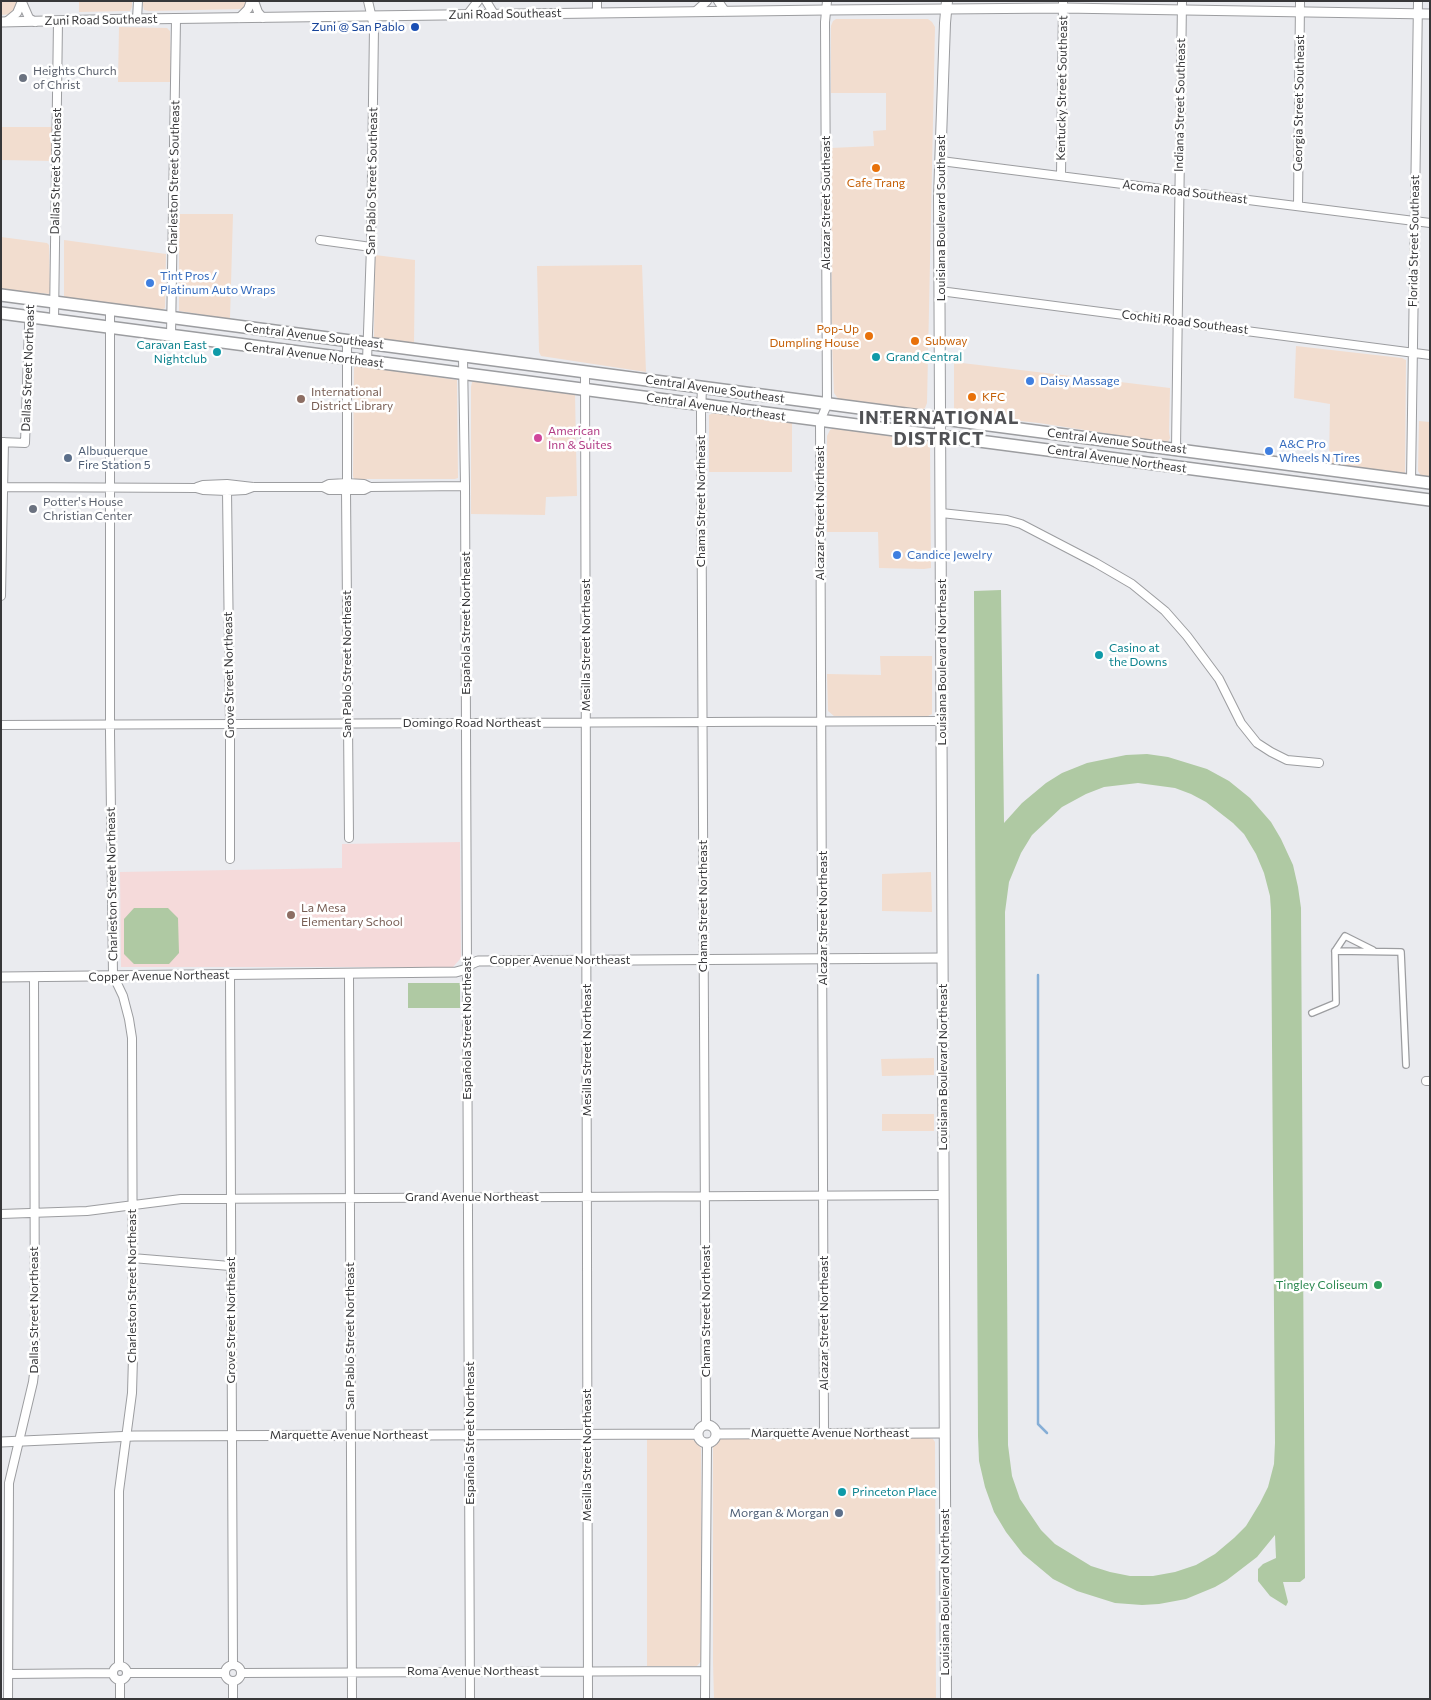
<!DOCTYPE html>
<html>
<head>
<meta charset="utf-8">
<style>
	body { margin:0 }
	#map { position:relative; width:1431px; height:1700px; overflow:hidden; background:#eaebef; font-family:Commissioner,sans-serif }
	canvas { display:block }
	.frame { position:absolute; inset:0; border:2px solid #373739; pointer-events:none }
</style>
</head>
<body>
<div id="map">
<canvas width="1431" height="1700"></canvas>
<div class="frame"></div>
</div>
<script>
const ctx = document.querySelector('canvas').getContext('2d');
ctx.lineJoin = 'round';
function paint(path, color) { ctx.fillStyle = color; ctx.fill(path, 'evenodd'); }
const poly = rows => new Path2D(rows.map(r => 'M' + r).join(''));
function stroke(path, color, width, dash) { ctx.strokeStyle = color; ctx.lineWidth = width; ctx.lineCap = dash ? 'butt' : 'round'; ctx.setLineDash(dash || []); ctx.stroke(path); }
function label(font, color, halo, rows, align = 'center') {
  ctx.font = font + ' Commissioner,sans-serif'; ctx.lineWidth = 5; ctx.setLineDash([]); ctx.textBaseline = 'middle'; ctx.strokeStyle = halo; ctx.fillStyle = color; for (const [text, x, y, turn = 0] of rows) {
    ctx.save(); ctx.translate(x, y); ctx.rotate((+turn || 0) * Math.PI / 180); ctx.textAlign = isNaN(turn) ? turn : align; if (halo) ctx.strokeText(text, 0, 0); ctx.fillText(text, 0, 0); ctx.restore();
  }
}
paint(poly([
	[1,1,17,1,17,8,12,14,1,15],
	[79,1,132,1,132,7,130,11,126,11,79,12],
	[142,1,247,1,246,7,243,9,149,11,144,10],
	[836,19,928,19,932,22,935,27,927,403,925,408,921,410,839,400,834,393,832,343,831,148,874,146,873,131,886,130,886,93,831,93,831,26,833,21],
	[119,27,167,28,170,31,171,82,118,82],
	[1,127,52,127,53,161,1,160],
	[179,214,233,214,230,319,179,311],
	[1,237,47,243,49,245,50,290,49,294,1,289],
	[64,240,166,254,165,308,161,310,67,298,64,296],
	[375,255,415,260,414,344,376,338,374,337],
	[642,265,646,372,541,356,539,352,537,266],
	[1296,346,1402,358,1406,360,1405,473,1329,464,1330,404,1294,398],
	[954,362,1170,388,1169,432,1170,438,1168,442,1162,442,1039,423,958,414,954,410],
	[356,365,457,380,458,478,455,479,354,479,353,476,354,368],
	[475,380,575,394,577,496,546,497,545,515,471,514,471,387,472,382],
	[713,413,792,422,792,472,709,472,709,415],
	[1419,421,1430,422,1430,478,1422,477,1418,471],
	[834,428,927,440,930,445,931,568,924,569,879,568,878,532,827,532,827,436,830,430],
	[880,656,932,656,932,714,928,716,834,716,828,711,827,674,881,675],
	[931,872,932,912,882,911,882,874],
	[934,1058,934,1075,882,1076,881,1059],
	[882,1114,934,1114,934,1131,882,1131],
	[929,1438,933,1439,935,1442,936,1699,714,1699,713,1662,713,1444,716,1440,722,1439],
	[647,1439,691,1439,699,1443,701,1449,702,1660,697,1666,647,1666]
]), '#f2ddcf');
paint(poly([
	[460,842,461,958,453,967,121,967,120,872,342,868,342,844]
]), '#f5dada');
paint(poly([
	[1001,590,1004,823,1022,803,1046,783,1062,773,1087,763,1126,755,1147,754,1168,757,1207,769,1229,781,1250,798,1271,822,1281,839,1293,865,1298,887,1301,908,1305,1578,1300,1582,1283,1582,1288,1602,1286,1606,1270,1596,1258,1581,1258,1569,1263,1564,1276,1558,1275,1535,1257,1557,1227,1580,1215,1587,1186,1599,1159,1604,1142,1605,1115,1603,1077,1591,1053,1579,1023,1554,1006,1532,994,1512,985,1487,979,1461,978,1436,974,591],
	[1138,783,1175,788,1191,794,1206,802,1233,823,1244,834,1256,854,1264,873,1270,896,1271,911,1275,1443,1274,1464,1268,1487,1260,1503,1246,1526,1234,1538,1215,1554,1196,1565,1175,1572,1153,1576,1130,1576,1110,1572,1091,1566,1055,1544,1041,1530,1020,1499,1012,1476,1008,1445,1005,912,1009,882,1021,853,1032,835,1062,807,1086,794,1104,787],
	[134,908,168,908,178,918,179,953,169,964,134,964,124,954,124,919],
	[408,983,460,983,460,1008,408,1008]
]), '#afc9a3');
stroke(poly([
	[1038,975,1038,1424,1047,1433]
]), '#86aed6', 2.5);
const pedestrian = poly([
	[1335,951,1345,936,1373,950],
	[1312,1013,1336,1003,1335,951,1401,952,1406,1065]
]);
const minor = poly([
	[254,1,258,12,263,18],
	[486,1,494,14],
	[718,1,725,11],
	[22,2,29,18,35,22],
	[696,11,707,1],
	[597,12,597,1],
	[467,15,478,1],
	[239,18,248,9,251,1],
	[137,19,138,1],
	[6,22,17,13,22,1],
	[941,161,1430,223],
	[1061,176,1063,1],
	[1298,206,1300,1],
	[320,240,371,247],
	[940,291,1430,355],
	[110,309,110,733,113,975,123,996,129,1019,132,1038,133,1357,132,1393,119,1491,119,1666],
	[54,320,58,21],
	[171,336,176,19],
	[347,341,347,483],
	[463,357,465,486,470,1699],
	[367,361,371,247,374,27,368,1],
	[585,372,588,1699],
	[702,387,701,413,706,1425],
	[1,442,25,443,30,298],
	[1176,449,1182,1],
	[1411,481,1418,1],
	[3,487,196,488,203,490,227,491,245,490,253,487],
	[197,487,203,485,227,484,253,487,323,487,329,490,364,490,370,487],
	[323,487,329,484,347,483,364,484,370,487,465,486],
	[346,490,349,838],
	[227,491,230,725,230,859],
	[941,513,1007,520,1021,524,1096,563,1132,584,1165,611,1187,636,1219,679,1241,723,1257,743,1271,752,1287,760,1319,763],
	[1,596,4,442],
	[1,725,942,721],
	[349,974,352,1699],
	[230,975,233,1665],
	[1426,1081,1430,1081],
	[1,1214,87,1211,181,1199,943,1195],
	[132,1258,230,1266],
	[824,1432,820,421,827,405,825,22,827,1],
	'225 1673a8 8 0 1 1 16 0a8 8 0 1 1-16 0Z',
	'113 1673a7 7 0 1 1 14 0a7 7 0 1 1-14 0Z',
	[127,1673,225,1673],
	[241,1673,705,1671],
	[8,1674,112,1673],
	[8,1699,9,1483,33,1382,35,1365,34,978],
	[120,1699,120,1680],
	[233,1699,233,1681],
	[705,1699,707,1443]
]);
const tertiary = poly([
	[1,22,137,19,826,10,1063,8,1430,14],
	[1,977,456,972,467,969,471,964,478,961,942,958],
	'698 1434a9 9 0 1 1 18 0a9 9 0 1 1-18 0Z',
	[716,1434,944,1433],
	[1,1442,134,1436,697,1434]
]);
const secondary = poly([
	[946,1699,939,197,945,23,947,1]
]);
const primary = poly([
	[1,295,1430,483],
	[1,313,1430,500]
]);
stroke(pedestrian, '#9c9da0', 8);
stroke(minor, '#9c9da0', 10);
stroke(tertiary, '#9c9da0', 11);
stroke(secondary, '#9c9da0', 12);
stroke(primary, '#9c9da0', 14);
stroke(pedestrian, '#fff', 5.5);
stroke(minor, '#fff', 8);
stroke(tertiary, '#fff', 9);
stroke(secondary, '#fff', 10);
stroke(primary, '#fff', 11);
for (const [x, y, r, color] of [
	[415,27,5,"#1a4fb4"],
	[23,78,5,"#6b7280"],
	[876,168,5,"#e8710a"],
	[150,283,5,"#3f7fe0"],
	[869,336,5,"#e8710a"],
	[915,341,5,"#e8710a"],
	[217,352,5,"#0f9aa8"],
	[876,357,5,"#0f9aa8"],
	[1030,381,5,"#3f7fe0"],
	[972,397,5,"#e8710a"],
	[301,399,5,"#8d6e63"],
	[538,438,5,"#d1479c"],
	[1269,451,5,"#3f7fe0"],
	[68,458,5,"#5c6f8a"],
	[33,509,5,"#6b7280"],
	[897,555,5,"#3f7fe0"],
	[1099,655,5,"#0f9aa8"],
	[291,915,5,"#8d6e63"],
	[1378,1285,5,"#2e9e5b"],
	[842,1492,5,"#0f9aa8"],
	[839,1513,5,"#5c6f8a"]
]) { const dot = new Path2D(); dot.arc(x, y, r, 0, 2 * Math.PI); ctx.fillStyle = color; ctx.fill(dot); stroke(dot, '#fff', 2); }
label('12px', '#373739', '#fff', [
	["Zuni Road Southeast",505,14,-1],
	["Zuni Road Southeast",101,20,-1],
	["Kentucky Street Southeast",1062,88,-89],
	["Georgia Street Southeast",1299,103,-89],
	["Indiana Street Southeast",1180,105,-89],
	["Dallas Street Southeast",56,171,-89],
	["Charleston Street Southeast",174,177,-89],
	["San Pablo Street Southeast",372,181,-89],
	["Acoma Road Southeast",1185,192,7],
	["Alcazar Street Southeast",826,203,-90],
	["Louisiana Boulevard Southeast",941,218,-90],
	["Florida Street Southeast",1414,241,-89],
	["Cochiti Road Southeast",1185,322,7],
	["Central Avenue Southeast",314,336,7],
	["Central Avenue Northeast",314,355,7],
	["Dallas Street Northeast",28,368,-88],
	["Central Avenue Southeast",715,389,8],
	["Central Avenue Northeast",716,407,8],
	["Central Avenue Southeast",1117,441,7],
	["Central Avenue Northeast",1117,459,8],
	["Chama Street Northeast",701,501,-90],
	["Alcazar Street Northeast",820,513,-90],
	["Española Street Northeast",466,623,-90],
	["Mesilla Street Northeast",586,645,-90],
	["Louisiana Boulevard Northeast",942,662,-90],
	["San Pablo Street Northeast",347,664,-90],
	["Grove Street Northeast",229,675,-91],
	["Domingo Road Northeast",472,723],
	["Charleston Street Northeast",112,884,-91],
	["Chama Street Northeast",703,906,-90],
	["Alcazar Street Northeast",823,918,-90],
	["Copper Avenue Northeast",560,960],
	["Copper Avenue Northeast",159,976,-1],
	["Española Street Northeast",467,1028,-90],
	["Mesilla Street Northeast",587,1050,-90],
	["Louisiana Boulevard Northeast",943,1067,-90],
	["Grand Avenue Northeast",472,1197],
	["Charleston Street Northeast",132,1286,-90],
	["Dallas Street Northeast",34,1310,-90],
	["Chama Street Northeast",706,1311,-90],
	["Grove Street Northeast",231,1320,-90],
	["Alcazar Street Northeast",824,1323,-90],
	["San Pablo Street Northeast",350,1336,-90],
	["Española Street Northeast",470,1433,-90],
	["Marquette Avenue Northeast",830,1433],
	["Marquette Avenue Northeast",349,1435],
	["Mesilla Street Northeast",587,1455,-90],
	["Louisiana Boulevard Northeast",945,1592,-90],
	["Roma Avenue Northeast",473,1671]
]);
label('12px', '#164399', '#fff', [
	["Zuni @ San Pablo",405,27]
], 'right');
label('12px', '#5b616d', '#fff', [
	["Heights Church",33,71],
	["of Christ",33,85],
	["Potter's House",43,502],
	["Christian Center",43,516]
], 'left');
label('12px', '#c56008', '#fff', [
	["Cafe Trang",876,183,"center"],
	["Pop-Up",859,329,"right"],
	["Dumpling House",859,343,"right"],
	["Subway",925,341],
	["KFC",982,397]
], 'left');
label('12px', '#366cbe', '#fff', [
	["Tint Pros /",160,276],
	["Platinum Auto Wraps",160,290],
	["Daisy Massage",1040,381],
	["A&C Pro",1279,444],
	["Wheels N Tires",1279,458],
	["Candice Jewelry",907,555]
], 'left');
label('12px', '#0d838f', '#fff', [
	["Caravan East",207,345,"right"],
	["Nightclub",207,359,"right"],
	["Grand Central",886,357],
	["Casino at",1109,648],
	["the Downs",1109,662],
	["Princeton Place",852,1492]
], 'left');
label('12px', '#785e54', '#fff', [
	["International",311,392],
	["District Library",311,406],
	["La Mesa",301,908],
	["Elementary School",301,922]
], 'left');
label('12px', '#b23c85', '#fff', [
	["American",548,431],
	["Inn & Suites",548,445]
], 'left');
label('12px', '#4e5e75', '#fff', [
	["Albuquerque",78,451],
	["Fire Station 5",78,465],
	["Morgan & Morgan",829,1513,"right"]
], 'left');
label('12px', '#27864d', '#fff', [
	["Tingley Coliseum",1368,1285]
], 'right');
ctx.letterSpacing = '1px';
label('bold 18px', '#515255', '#fff', [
	["INTERNATIONAL",939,418],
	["DISTRICT",939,439]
]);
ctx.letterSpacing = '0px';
</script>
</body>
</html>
